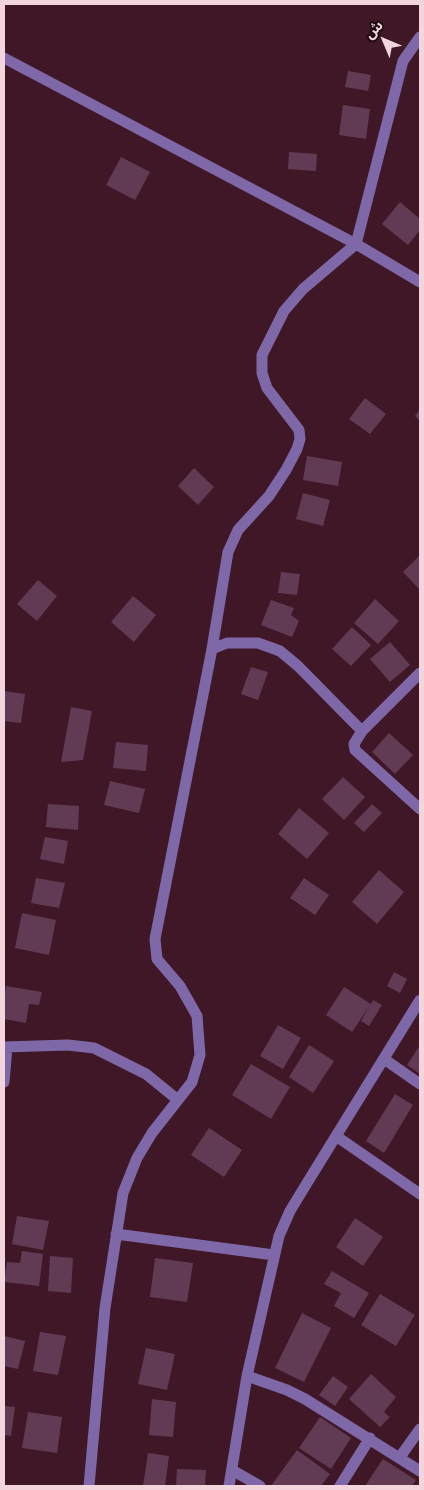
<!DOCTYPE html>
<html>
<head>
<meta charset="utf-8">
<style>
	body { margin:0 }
	#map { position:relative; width:424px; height:1490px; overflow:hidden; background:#401726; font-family:Jost,"Noto Sans Arabic",sans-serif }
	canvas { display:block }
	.frame { position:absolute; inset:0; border:5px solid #f2d5dd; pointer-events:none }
	.north { position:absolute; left:359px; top:15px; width:50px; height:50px; -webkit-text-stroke:4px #1c0a10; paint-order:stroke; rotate:315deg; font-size:14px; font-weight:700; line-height:20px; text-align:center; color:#f2d5dd }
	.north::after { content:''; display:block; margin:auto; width:18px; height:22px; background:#f2d5dd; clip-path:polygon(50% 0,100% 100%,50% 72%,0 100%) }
</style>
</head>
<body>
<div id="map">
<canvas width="424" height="1490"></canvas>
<div class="frame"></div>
<div class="north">ش</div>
</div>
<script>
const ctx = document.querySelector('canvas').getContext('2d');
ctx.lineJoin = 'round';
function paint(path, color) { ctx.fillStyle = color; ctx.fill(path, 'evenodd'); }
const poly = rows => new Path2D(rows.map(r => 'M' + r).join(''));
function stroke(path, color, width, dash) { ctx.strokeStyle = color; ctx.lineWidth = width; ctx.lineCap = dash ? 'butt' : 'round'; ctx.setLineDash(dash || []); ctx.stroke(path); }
paint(poly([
	[348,71,371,75,368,91,345,87],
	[343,105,370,109,366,139,339,135],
	[289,152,317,154,316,171,288,169],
	[121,157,150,172,135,200,106,185],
	[400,202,420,219,420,230,408,245,382,224],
	[365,398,386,414,370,434,349,419],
	[420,409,420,421,415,416],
	[307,456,342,462,338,486,303,480],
	[194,468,214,487,198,505,178,486],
	[303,493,330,500,323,526,296,519],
	[420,555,420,590,403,572],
	[281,572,300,574,297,595,278,593],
	[38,580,57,596,37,621,17,604],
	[133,596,156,615,134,642,111,622],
	[375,599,399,621,378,644,354,623],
	[271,600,294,608,291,615,299,621,292,637,261,625],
	[352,627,371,645,351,666,332,649],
	[390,642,410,665,390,682,370,659],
	[251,667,268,672,258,700,241,694],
	[4,691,25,694,21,723,4,721],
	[71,707,92,711,83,760,61,762],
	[389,733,413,755,395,774,372,752],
	[116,742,148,745,146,771,113,768],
	[343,777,365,797,344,820,322,799],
	[110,781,145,789,139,813,104,805],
	[48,804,79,806,78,830,46,827],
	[372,804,382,813,364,832,354,823],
	[299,808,329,833,307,859,278,834],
	[45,837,68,841,64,864,40,859],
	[379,870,404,892,377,924,352,902],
	[36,878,65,883,59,908,31,903],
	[304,878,329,895,315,915,290,898],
	[22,913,56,920,49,955,15,948],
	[394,972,407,979,400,993,387,986],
	[6,986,42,992,39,1005,29,1004,26,1023,4,1019,4,1000],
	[344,987,371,1004,352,1032,326,1015],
	[373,1000,382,1005,369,1026,361,1021],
	[278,1025,301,1038,283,1069,260,1056],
	[309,1045,334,1061,313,1093,289,1077],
	[420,1045,420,1074,407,1065],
	[251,1064,290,1087,271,1119,232,1095],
	[395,1094,413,1105,384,1153,366,1141],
	[209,1128,242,1150,224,1177,191,1155],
	[17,1216,49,1221,43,1250,12,1244],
	[355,1218,383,1237,363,1266,336,1247],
	[22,1251,43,1254,39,1286,4,1282,7,1262,20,1263],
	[50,1256,73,1258,71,1293,48,1291],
	[155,1258,193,1263,187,1302,150,1297],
	[332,1271,369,1293,354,1318,334,1306,341,1293,324,1284],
	[380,1294,415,1315,396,1346,361,1325],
	[302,1313,331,1328,304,1382,275,1368],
	[40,1332,66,1336,58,1375,33,1371],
	[4,1336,25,1341,18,1369,4,1366],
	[146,1348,175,1354,167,1390,138,1384],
	[371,1374,396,1397,384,1412,390,1417,380,1427,349,1399],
	[333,1376,348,1387,335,1406,319,1395],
	[152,1399,176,1402,173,1437,149,1435],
	[4,1406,15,1407,11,1436,4,1435],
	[28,1412,62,1417,57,1453,22,1448],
	[320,1417,351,1438,331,1469,299,1448],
	[297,1450,330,1474,321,1486,271,1486],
	[148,1453,169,1456,165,1486,143,1486],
	[383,1459,416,1480,412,1486,365,1486],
	[177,1469,206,1470,205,1486,176,1486]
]), '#613b54');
stroke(poly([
	[4,58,356,244,420,282],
	[212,649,228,552,238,530,269,496,286,470,297,449,300,439,299,430,267,388,262,373,262,355,284,311,303,289,356,244,403,61,420,37],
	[420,673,362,731,354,744,355,750,420,809],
	[4,1047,68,1045,94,1048,146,1074,178,1100],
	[384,1059,420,1084],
	[4,1082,7,1047],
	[336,1136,420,1194],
	[116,1234,274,1255],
	[247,1376,287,1390,305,1399,420,1471],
	[400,1457,420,1429],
	[232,1470,260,1486],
	[89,1486,105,1308,123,1193,137,1158,152,1133,192,1082,200,1055,197,1016,180,986,157,959,155,939,212,649,227,643,258,643,280,651,298,666,362,731],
	[229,1486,247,1376,279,1236,290,1211,307,1183,420,1000],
	[340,1486,370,1438]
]), '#7f68a8', 11);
</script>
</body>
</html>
